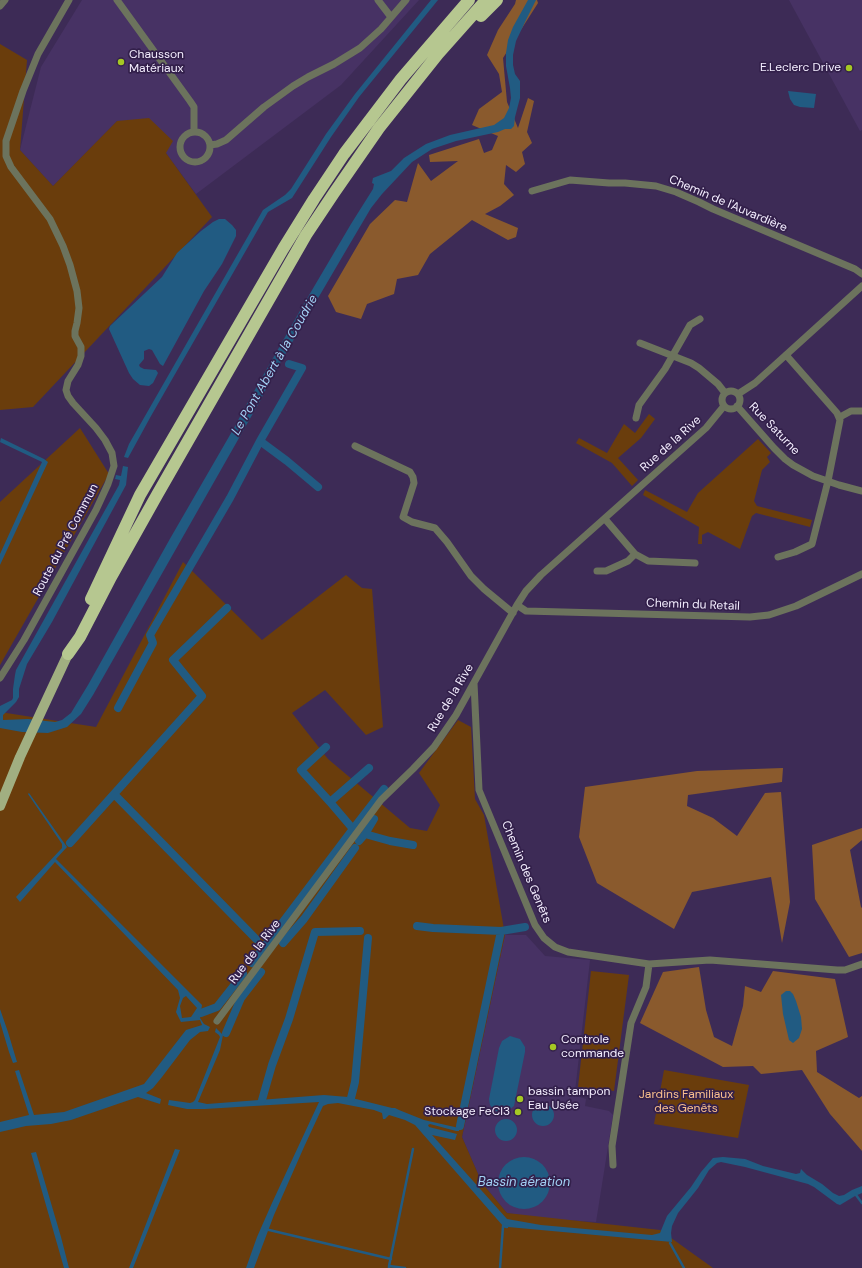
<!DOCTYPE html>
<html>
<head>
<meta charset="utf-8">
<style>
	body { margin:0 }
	canvas { display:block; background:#3d2b56 }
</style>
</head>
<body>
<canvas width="862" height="1268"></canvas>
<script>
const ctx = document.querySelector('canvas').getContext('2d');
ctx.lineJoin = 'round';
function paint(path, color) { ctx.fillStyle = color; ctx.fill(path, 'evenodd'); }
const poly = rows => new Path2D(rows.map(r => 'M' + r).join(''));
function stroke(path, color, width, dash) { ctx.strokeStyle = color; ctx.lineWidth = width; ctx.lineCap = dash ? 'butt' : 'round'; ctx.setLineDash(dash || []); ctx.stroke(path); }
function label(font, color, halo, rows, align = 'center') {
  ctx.font = font + ' "DM Sans",sans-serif'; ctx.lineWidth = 3.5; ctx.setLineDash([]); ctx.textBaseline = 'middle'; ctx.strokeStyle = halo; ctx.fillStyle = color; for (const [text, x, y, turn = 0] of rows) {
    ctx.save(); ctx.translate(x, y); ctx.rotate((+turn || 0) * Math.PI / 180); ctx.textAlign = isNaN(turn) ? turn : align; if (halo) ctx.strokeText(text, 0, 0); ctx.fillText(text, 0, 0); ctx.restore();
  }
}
paint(poly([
	[82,0,419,0,341,85,196,194,166,153,117,121,53,186,20,150,41,67],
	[789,0,862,0,862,130,860,131],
	[505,935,526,935,545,956,590,960,575,1091,581,1092,580,1097,586,1099,585,1106,609,1111,613,1115,596,1222,546,1219,507,1213,482,1183,462,1137]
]), '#473264');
paint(poly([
	[0,44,27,60,20,150,53,186,117,121,149,118,173,141,166,153,212,217,33,407,0,410],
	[649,414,655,419,641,438,618,458,638,480,632,486,612,463,576,443,579,438,607,453,624,424,635,433],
	[80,428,109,474,0,665,0,502],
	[758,439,771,453,767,457,770,462,762,470,754,501,757,506,812,520,810,527,756,513,752,516,740,549,708,532,702,535,702,544,698,544,699,527,643,495,645,490,687,512,698,493],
	[183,562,262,640,346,575,362,588,372,589,383,727,366,735,325,690,292,713,328,759,410,828,427,831,440,805,419,773,458,720,471,727,475,799,484,815,505,935,462,1137,482,1183,507,1213,660,1230,713,1268,0,1268,0,712,96,727],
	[591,971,629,975,614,1091,578,1087],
	[664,1070,749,1085,738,1138,654,1124]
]), '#6a3d0c');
paint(poly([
	[516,0,537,0,538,3,503,58,507,102,518,128,528,98,534,101,527,132,532,143,522,152,525,164,516,172,506,165,504,184,514,195,500,206,485,214,518,228,516,237,508,240,472,220,430,254,418,275,397,279,394,294,367,304,361,319,336,312,328,296,370,224,395,200,407,202,418,163,431,181,458,161,430,162,429,155,479,139,484,153,492,150,498,136,472,125,479,109,502,92,499,74,487,55,498,30,515,4],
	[783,768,782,782,688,795,687,806,713,818,737,836,765,793,781,792,790,902,782,943,771,877,692,892,674,929,597,883,579,837,585,787,697,771],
	[862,828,862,840,850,850,861,907,862,908,862,953,849,957,815,899,812,845],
	[699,967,706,1010,714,1037,732,1046,743,1006,745,986,761,992,773,971,835,979,848,1037,816,1051,817,1072,859,1098,862,1096,862,1151,830,1114,802,1070,761,1074,753,1066,723,1067,640,1023,663,972]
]), '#8a5a2d');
paint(poly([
	[431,0,438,0,359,97,331,137,292,198,268,212,151,416,128,458,124,457,129,444,263,210,285,195,291,189,326,134,355,94],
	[528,0,536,0,526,20,516,41,513,55,513,65,515,74,520,81,520,98,515,117,514,126,511,129,505,129,498,132,456,141,432,149,412,162,382,194,371,208,348,247,273,375,260,401,93,695,81,714,67,727,48,733,22,732,0,728,0,706,12,700,13,698,13,689,15,675,16,670,119,485,120,480,115,479,116,475,121,476,123,466,128,467,126,485,52,622,27,664,19,689,19,697,16,702,3,715,3,720,28,719,55,722,62,720,71,713,88,685,171,537,234,428,244,409,305,302,351,224,373,189,374,184,372,183,373,178,391,171,404,158,426,144,450,135,494,125,504,118,509,108,511,98,510,88,506,66,506,53,508,40,513,27],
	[788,91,816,94,814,108,800,107,794,105,790,99],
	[219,219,225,219,232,225,236,230,236,236,222,264,204,291,163,366,160,364,152,350,149,349,144,351,144,359,139,365,140,367,144,369,156,370,158,373,153,383,149,386,140,385,133,379,129,373,109,329,110,326,162,277,177,253,201,231,213,222],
	[1,438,44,459,48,462,0,565,0,554,42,462,0,442],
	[29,793,67,847,56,859,202,1005,200,1018,204,1024,210,1027,208,1031,200,1032,190,1040,162,1077,153,1088,146,1093,161,1099,160,1104,138,1097,71,1120,51,1124,26,1126,0,1132,0,1122,29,1115,15,1071,19,1070,34,1115,64,1112,144,1084,186,1030,202,1025,200,1020,181,1022,176,1012,180,998,178,990,55,862,20,902,16,897,62,848,62,844,28,794],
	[186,996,197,1008,191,1017,182,1018,180,1006,183,998],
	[786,991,790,991,793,994,796,1001,801,1017,802,1029,799,1038,793,1043,789,1040,783,1014,781,995],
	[0,1009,8,1032,17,1062,13,1063,9,1052,0,1022],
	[216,1028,223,1035,220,1050,198,1102,207,1104,324,1095,348,1097,392,1108,395,1108,399,1110,424,1120,459,1128,459,1131,456,1131,430,1124,428,1125,429,1127,457,1134,455,1140,432,1135,507,1219,541,1225,652,1235,660,1233,667,1216,691,1187,701,1172,713,1158,723,1157,745,1159,763,1166,796,1174,800,1173,801,1169,807,1175,822,1184,833,1193,839,1196,844,1195,852,1190,862,1186,862,1193,855,1196,840,1205,837,1204,814,1187,808,1184,745,1167,721,1162,717,1163,709,1170,698,1188,678,1213,672,1226,671,1233,672,1242,508,1227,503,1226,415,1125,405,1120,389,1115,385,1119,383,1119,382,1113,374,1110,338,1103,328,1104,323,1106,304,1147,274,1215,254,1268,246,1268,257,1237,272,1203,319,1102,205,1109,187,1109,168,1105,169,1100,190,1103,193,1102,195,1100,220,1037,219,1035,215,1032],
	[510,1036,520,1039,525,1047,525,1052,514,1106,508,1111,501,1113,494,1110,490,1105,489,1099,499,1048,502,1041],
	'532 1115a11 11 0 1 1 22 0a11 11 0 1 1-22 0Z',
	'495 1130a11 11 0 1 1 22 0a11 11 0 1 1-22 0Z',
	[175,1149,180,1150,133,1268,129,1268],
	[36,1152,61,1237,69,1268,64,1268,31,1153],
	'498 1183a26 26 0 1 1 52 0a26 26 0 1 1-52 0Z'
]), '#215b82');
stroke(poly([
	[856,1195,862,1203],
	[265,1229,391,1259],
	[670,1243,684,1268],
	[389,1266,413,1149],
	[389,1268,389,1266,405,1268],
	[500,1268,503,1226,507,1227]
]), '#215b82', 2.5);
stroke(poly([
	[260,441,302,368,289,364],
	[118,708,153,643,150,635,230,498,260,441,287,461,318,487],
	[326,747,301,770,330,802,369,768],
	[114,794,256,939],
	[330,802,353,829,384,789],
	[374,819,365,834,390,841,413,845],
	[359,841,365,834],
	[70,843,202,696,173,660,227,608],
	[417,926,433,928,501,931],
	[283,943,304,919,355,848],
	[252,963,353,829],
	[201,1013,217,1007,243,974],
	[226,1033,241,998,261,972],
	[351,1098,355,1082,368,938],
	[262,1100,272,1065,289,1019,315,932,360,931],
	[460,1126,501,931,525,927]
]), '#215b82', 8);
stroke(poly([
	[117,0,190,101,194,107,194,132],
	[378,0,391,17],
	[0,6,5,0],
	'180 147a15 15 0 1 1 30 0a15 15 0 1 1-30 0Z',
	[210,145,217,144,226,140,264,107,293,86,308,77,334,64,360,48,381,29,406,0],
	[532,191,570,180,609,183,625,183,656,186,676,192,699,202,713,209,855,269,862,274],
	[640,343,691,363,699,368,718,384,725,393],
	'722 400a9 9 0 1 1 18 0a9 9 0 1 1-18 0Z',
	[738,394,755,383,862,286],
	[737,406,774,448,785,459,793,465,813,476,839,485,862,491],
	[840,417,851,411,862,411],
	[636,418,639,405,665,369,690,325,700,319],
	[355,446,410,472,413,477,414,483,403,517,412,522,435,528,447,542,471,576,484,589,513,613],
	[605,519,635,554,648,561,695,563],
	[778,557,795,552,812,544,828,481,840,420,837,413,786,355],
	[597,571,606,571,628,561,635,554],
	[517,605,526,611,750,617,769,615,796,606,862,574],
	[0,678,24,640,96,510,108,484,114,466,112,453,105,440,96,428,73,403,68,396,66,390,68,381,78,365,81,356,81,347,75,336,75,331,77,323,79,308,77,291,70,265,63,246,50,219,11,167,6,156,6,141,23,91,38,54,69,0],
	[474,683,479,790,535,925,544,938,555,947,568,952,649,964,710,960,837,970,845,970,862,964],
	[217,1021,381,800,413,769,434,747,456,715,517,605,526,591,541,575,706,428,724,406],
	[613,1165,612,1146,631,1023,646,987,649,964]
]), '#6c735d', 7);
stroke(poly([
	[0,806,20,757,68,654]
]), '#a1af81', 10);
stroke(poly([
	[481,16,497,0],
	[91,599,140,495,283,249,314,199,344,154,401,79,469,0],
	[68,654,80,637,111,577,157,495,306,235,334,193,379,128,438,54,486,0]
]), '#b6c790', 12);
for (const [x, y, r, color] of [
	[121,62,4,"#a5c824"],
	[849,68,4,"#a5c824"],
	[553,1047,4,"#a5c824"],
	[520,1099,4,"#a5c824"],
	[518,1112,4,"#a5c824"]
]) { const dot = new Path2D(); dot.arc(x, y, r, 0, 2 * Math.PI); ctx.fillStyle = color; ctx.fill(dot); stroke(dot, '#33204b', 1.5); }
label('12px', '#f3edfe', '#33204b', [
	["Chausson",129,55],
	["Matériaux",129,69],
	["E.Leclerc Drive",841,68,"right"],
	["Controle",561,1040],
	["commande",561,1054],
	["bassin tampon",528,1092],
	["Eau Usée",528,1106],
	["Stockage FeCl3",510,1112,"right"]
], 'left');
label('12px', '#f3edfe', '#33204b', [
	["Chemin de l'Auvardière",728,204,23],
	["Rue Saturne",774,429,46],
	["Rue de la Rive",671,444,-42],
	["Route du Pré Commun",66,540,-62],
	["Chemin du Retail",693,605,2],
	["Rue de la Rive",451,698,-59],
	["Chemin des Genêts",526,872,67],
	["Rue de la Rive",255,952,-53]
]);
label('12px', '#fac08d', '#33204b', [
	["Jardins Familiaux",686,1095],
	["des Genêts",686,1109]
]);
label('italic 13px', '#a2d1f5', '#33204b', [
	["Le Pont Abert à la Coudrie",275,365,-60],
	["Bassin aération",524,1183]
]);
</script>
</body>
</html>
